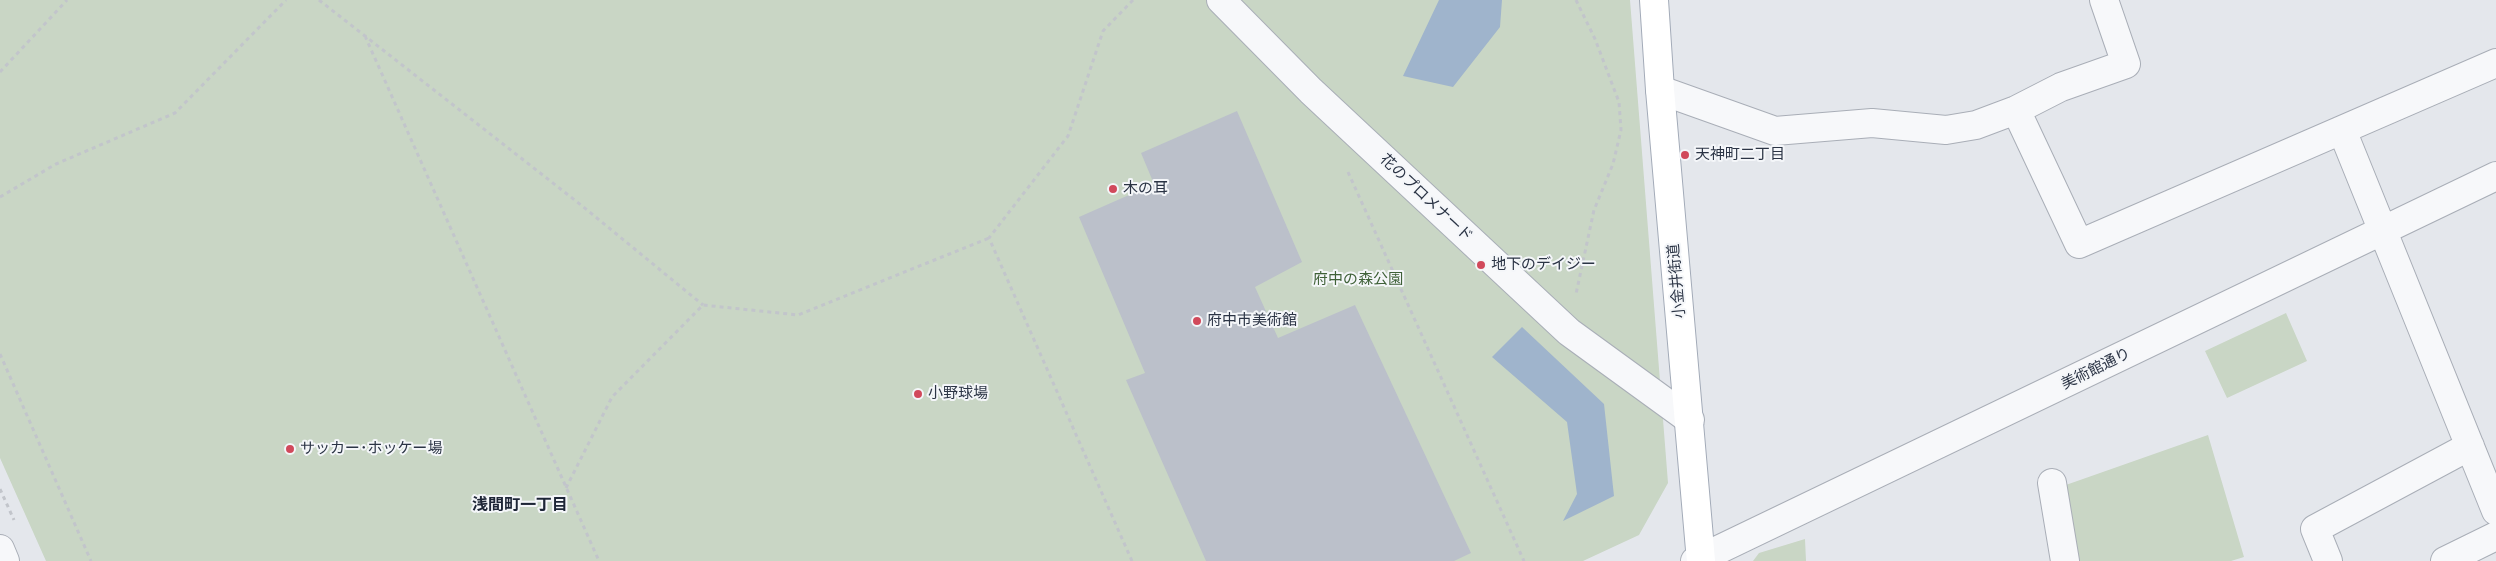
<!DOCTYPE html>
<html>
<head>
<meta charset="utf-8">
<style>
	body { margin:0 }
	canvas { display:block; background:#e4e7ec }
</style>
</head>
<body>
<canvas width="2496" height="561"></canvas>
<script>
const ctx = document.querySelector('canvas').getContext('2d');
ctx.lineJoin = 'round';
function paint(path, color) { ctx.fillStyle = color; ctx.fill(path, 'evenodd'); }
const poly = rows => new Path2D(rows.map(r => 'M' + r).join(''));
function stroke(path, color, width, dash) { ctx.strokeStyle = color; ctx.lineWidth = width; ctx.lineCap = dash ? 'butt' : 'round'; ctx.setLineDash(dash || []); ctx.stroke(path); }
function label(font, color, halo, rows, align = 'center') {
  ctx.font = font + ' "PT Sans Narrow","Noto Sans JP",sans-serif'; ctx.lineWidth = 4; ctx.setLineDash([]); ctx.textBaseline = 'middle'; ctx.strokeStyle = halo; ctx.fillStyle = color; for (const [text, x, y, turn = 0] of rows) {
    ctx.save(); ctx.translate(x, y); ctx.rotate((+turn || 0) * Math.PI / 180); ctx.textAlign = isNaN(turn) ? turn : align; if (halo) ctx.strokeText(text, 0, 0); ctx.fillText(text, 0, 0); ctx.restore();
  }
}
paint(poly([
	[0,0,1630,0,1668,483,1639,535,1583,561,46,561,0,458],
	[2286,313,2307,361,2227,398,2205,351],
	[2208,435,2244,557,2231,561,2079,561,2063,486],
	[1805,539,1806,561,1753,561,1759,553]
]), '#c9d6c5');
paint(poly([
	[1439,0,1502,0,1500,27,1453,87,1403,76],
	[1522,327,1604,404,1614,496,1563,521,1577,494,1567,422,1492,357]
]), '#9fb4cc');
paint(poly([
	[1237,111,1302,262,1255,287,1278,338,1355,305,1471,553,1454,561,1206,561,1126,380,1145,373,1079,217,1154,184,1141,153]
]), '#bbc0ca');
const minor = poly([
	[1221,0,1311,91,1569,332,1690,420],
	[1660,90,1775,131,1872,123,1946,130,1976,125,2016,110,2061,87,2126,64,2104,0],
	[2016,110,2079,244,2496,63],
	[2342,130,2496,511],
	[2052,483,2065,561],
	[0,549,5,561],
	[1695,561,2496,176],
	[2328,561,2315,529,2470,446],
	[2445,561,2496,536]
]);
const major = poly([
	[1654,0,1660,90,1701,561]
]);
stroke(minor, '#a9aeb7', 30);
stroke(major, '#a3abb8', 30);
stroke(poly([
	[319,0,581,205,703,305],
	[1576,0,1595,39,1619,102,1621,130,1613,164,1594,210,1576,294],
	[365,36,599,561],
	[0,72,67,0],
	[1348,172,1524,561],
	[0,197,56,164,175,113,286,0],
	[0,354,91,561],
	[566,488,612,397,703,305,798,315,989,238],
	[0,489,14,520],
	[1132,561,989,238,1068,136,1103,31,1133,0]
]), '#c2c5cb', 3, [4, 4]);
stroke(minor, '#f7f8fa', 28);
stroke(major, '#fff', 28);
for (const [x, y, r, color] of [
	[1685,155,5,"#d1495b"],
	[1113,189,5,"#d1495b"],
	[1481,265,5,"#d1495b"],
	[1197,321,5,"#d1495b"],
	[918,394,5,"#d1495b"],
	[290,449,5,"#d1495b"]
]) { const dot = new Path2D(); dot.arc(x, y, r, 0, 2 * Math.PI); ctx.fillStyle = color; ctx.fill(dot); stroke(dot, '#f4f6f9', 2); }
label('15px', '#2b3445', '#f4f6f9', [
	["天神町二丁目",1695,155],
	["木の耳",1123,189],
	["地下のデイジー",1491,265],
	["府中市美術館",1207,321],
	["小野球場",928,394],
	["サッカー･ホッケー場",300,449]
], 'left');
label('15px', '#2b3445', '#f4f6f9', [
	["花のプロメナード",1426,198,43],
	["小金井街道",1677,281,-95],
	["美術館通り",2096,369,-26]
]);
label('15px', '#3f6138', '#f4f6f9', [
	["府中の森公園",1358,280]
]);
label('bold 16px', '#1d2536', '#f4f6f9', [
	["浅間町一丁目",520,505]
]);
</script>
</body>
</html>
